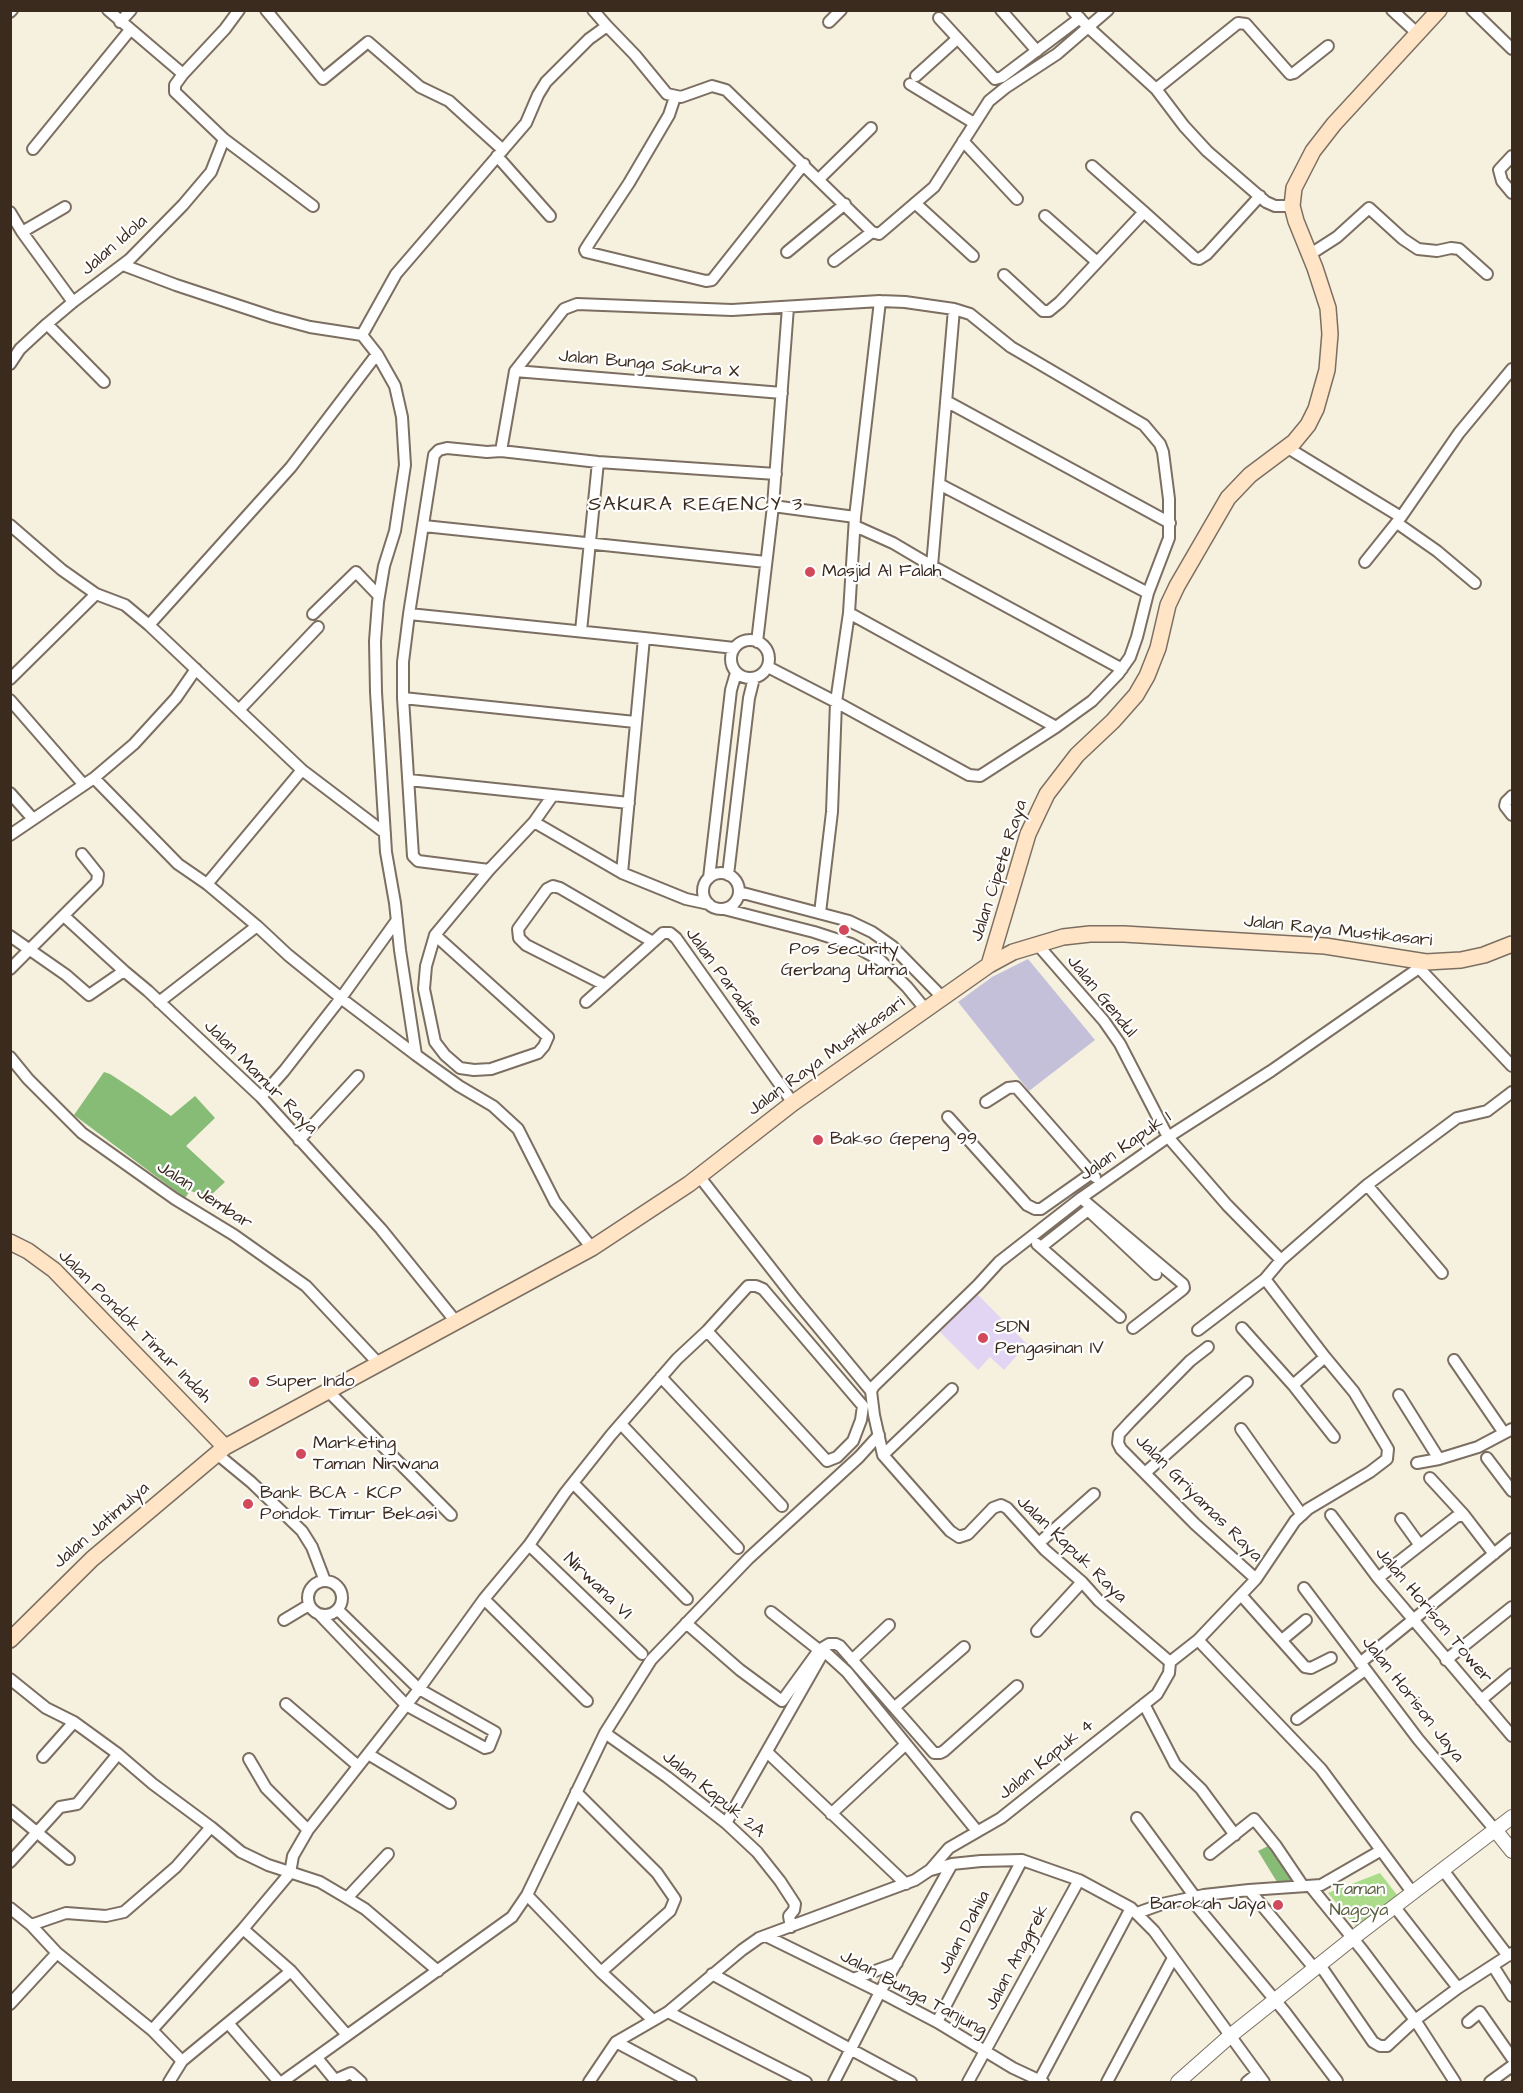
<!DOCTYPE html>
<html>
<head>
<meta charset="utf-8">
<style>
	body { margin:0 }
	#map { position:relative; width:1523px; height:2093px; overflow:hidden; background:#f6f0df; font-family:"Architects Daughter",sans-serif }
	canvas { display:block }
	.frame { position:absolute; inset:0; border:12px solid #3b2a1e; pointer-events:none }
</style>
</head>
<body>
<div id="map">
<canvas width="1523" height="2093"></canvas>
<div class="frame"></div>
</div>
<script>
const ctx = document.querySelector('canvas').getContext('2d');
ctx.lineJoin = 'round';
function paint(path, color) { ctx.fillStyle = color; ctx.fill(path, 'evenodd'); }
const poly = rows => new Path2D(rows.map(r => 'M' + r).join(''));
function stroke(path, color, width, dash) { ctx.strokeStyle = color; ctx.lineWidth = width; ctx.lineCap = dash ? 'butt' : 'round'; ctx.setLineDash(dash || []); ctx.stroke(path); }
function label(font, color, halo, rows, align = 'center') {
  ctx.font = font + ' "Architects Daughter",sans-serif'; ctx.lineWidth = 4.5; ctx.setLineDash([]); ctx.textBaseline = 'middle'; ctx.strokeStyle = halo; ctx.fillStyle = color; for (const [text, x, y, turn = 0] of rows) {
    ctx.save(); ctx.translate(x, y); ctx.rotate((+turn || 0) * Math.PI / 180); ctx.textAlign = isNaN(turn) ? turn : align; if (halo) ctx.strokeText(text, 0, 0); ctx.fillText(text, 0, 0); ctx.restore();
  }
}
paint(poly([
	[977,1294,1027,1344,1004,1370,990,1357,978,1370,940,1332]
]), '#e2d4f3');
paint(poly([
	[1028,959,1095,1040,1029,1091,958,1002,992,977]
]), '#c5c0da');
paint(poly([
	[1380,1873,1397,1895,1356,1927,1328,1893]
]), '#aadc8a');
paint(poly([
	[104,1072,110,1074,139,1093,171,1116,195,1096,215,1118,186,1146,225,1182,210,1196,190,1191,185,1198,74,1115],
	[1270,1845,1295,1881,1277,1882,1258,1851]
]), '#87bc76');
const minor = poly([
	[108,10,183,74],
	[239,10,225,29,183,74,175,85,175,92,224,139,313,206],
	[266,10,323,79,368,42,420,87,449,101,503,150],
	[593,10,607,26],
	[1001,10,1037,51],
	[1072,10,1088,27,1156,89,1238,23,1246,24,1290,74,1294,73,1328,46],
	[1392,10,1418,34],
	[1472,10,1512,49],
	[10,12,12,10],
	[939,18,995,79,1002,77,1080,18],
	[120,22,131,10],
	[829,22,841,10],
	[916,76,957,39],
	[910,84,974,123],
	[1156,89,1184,126,1207,151,1266,202,1275,206,1292,206],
	[675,97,669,115,629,183,590,242,585,250,586,252,706,281,712,280,804,164],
	[963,141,1017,199],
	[33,149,130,30],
	[497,156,550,216],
	[1512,156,1499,170,1502,181,1512,193],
	[1092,166,1144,212],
	[819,179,871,128],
	[915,203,973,256],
	[10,212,22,232,73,302],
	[1045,216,1097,262],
	[22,232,65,207],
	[787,252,845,204],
	[1309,255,1337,237,1369,208,1403,239,1418,249,1437,251,1451,248,1459,249,1487,274],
	[834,261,872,232],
	[123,265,176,285,273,317,310,327,362,335,377,354,395,386,402,417,405,465,395,531,384,566,378,602,375,641,376,692,386,852,395,903,400,950,416,1055],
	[1004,275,1043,311,1049,311,1060,302,1144,212,1195,258,1199,259,1207,254,1260,196],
	[47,324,104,382],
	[362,335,396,274,526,123,538,95,546,82,589,39,607,26,635,55,667,94,681,97,712,86,726,90,872,232,879,234,934,187,989,101,1005,88,1057,54,1108,10],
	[10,364,20,349,47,324,73,302,130,259,183,205,211,172,224,139],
	[515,371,782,393],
	[946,401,1170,523],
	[1288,448,1401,517],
	[501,451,598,462,776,474],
	[939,484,1148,593],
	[773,506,855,517],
	[1397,523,1437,551,1475,583],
	[10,525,62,570,96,594,125,605,149,625,291,467,377,354],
	[424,526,766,562],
	[855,526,893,543,932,566,1122,669],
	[1365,562,1401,517,1459,433,1512,369],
	[932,566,954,309],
	[849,613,1056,727],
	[313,614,356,572,379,596],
	[409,614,644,638,622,873],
	[149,625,302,770,385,833],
	[581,631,598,462],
	[644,638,734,648],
	'731 659a19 19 0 1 1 38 0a19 19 0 1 1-38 0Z',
	[757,642,773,506,788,307],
	[10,679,96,594],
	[403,698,635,722],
	[10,700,84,785],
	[239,710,318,627],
	[94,778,178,864,207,884,257,926,288,955,346,1002,416,1055,459,1086,493,1106,518,1129,555,1202,592,1248],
	[409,780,629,803],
	[10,793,33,819],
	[1512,796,1506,802,1505,806,1512,815],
	[534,822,622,873,686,899,709,904],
	[10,835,94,778,134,744,176,698,196,669],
	[489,870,418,861,413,856,403,698,403,662,409,614,434,455,439,450,447,448,487,452,501,451,515,371,564,309,577,304,732,310,880,301,905,302,954,309,970,314,1011,347,1144,425,1160,444,1163,452,1169,499,1169,538,1148,593,1137,637,1130,657,1118,674,1092,701,1056,727,980,776,969,775,836,702,768,667],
	'703 891a18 18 0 1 1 36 0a18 18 0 1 1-36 0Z',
	[728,875,749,698,754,678],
	[709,878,731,690,736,673],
	[207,884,302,770],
	[739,892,849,921,872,932,892,946,943,998],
	[724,909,814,932,851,944,880,960,907,987,926,1010],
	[820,913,832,812,836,702,849,613,855,517,880,301],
	[64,916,124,971],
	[435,935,548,1037,544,1046,538,1053,491,1069,474,1070,460,1068,445,1055,435,1042,424,989,426,966,435,935,489,870,534,822,553,795],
	[10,936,66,975,89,995,124,971,148,991,261,1097,381,1229,457,1323],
	[1037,944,1104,1021,1120,1044,1168,1137,1227,1205,1281,1260],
	[1419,968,1512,1066],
	[10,969,97,882,98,874,82,854],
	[605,985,526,945,519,938,518,929,547,889,553,886,560,888,653,942],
	[159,1002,257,926],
	[586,1002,653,942,663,933,670,933,676,938,793,1103],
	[10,1057,28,1079,82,1133,175,1199,234,1235,306,1286,379,1364],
	[261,1097,284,1071,341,998,397,920],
	[986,1102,1008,1088,1016,1087,1095,1177],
	[948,1117,1027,1205,1035,1209,1041,1209,1092,1173],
	[299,1140,358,1076],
	[699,1176,795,1299,871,1391,874,1415,883,1455,950,1531,959,1537,968,1534,993,1508,1001,1505,1007,1508,1045,1550,1082,1582,1099,1601,1170,1662,1198,1640,1321,1769,1412,1892],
	[1367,1185,1442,1273],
	[1081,1198,1183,1284,1184,1288,1182,1290,1133,1328],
	[1037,1244,1120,1317],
	[1041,1247,1088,1210,1156,1274],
	[1242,1328,1293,1385],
	[1198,1330,1265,1279],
	[1208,1347,1190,1361,1130,1422,1119,1434,1118,1443,1121,1449,1195,1524,1256,1579],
	[1325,1357,1293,1385,1334,1437],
	[1454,1360,1504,1433],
	[661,1377,782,1506],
	[328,1391,451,1515],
	[871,1391,874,1386,978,1285,999,1262,1081,1198,1168,1137,1271,1071,1419,968,1426,962],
	[1399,1395,1439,1459],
	[621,1424,738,1548],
	[1241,1429,1302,1515],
	[217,1454,251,1482,302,1531,312,1547,325,1581],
	[883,1455,952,1389],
	[1487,1458,1512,1491],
	[1417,1463,1439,1459,1478,1447,1512,1429],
	[1145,1473,1247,1382],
	[1430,1478,1464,1515,1494,1554],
	[573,1483,687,1599],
	[1331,1515,1378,1578,1512,1736],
	[1401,1519,1419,1544],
	[1039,1543,1094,1494],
	[529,1545,642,1654],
	[1378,1578,1456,1517,1464,1515],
	'308 1598a17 17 0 1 1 34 0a17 17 0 1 1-34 0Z',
	[1304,1588,1418,1739,1496,1831],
	[1241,1595,1305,1667,1311,1668,1331,1658],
	[484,1599,587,1701],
	[771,1612,819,1650],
	[320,1615,406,1705,485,1748,489,1747,495,1732,419,1689,338,1610],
	[284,1620,309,1605],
	[686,1623,740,1670,782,1701,819,1650,829,1644,836,1644,840,1646,934,1753,940,1753,944,1751,1017,1686],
	[1037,1631,1082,1582],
	[1198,1640,1256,1579,1295,1521,1308,1509,1370,1472,1387,1459,1388,1449,1354,1392,1325,1357,1265,1279,1281,1260,1367,1185,1457,1118,1487,1111,1512,1092],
	[1282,1640,1306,1620],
	[852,1660,889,1625],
	[1446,1660,1512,1607],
	[1360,1663,1512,1539],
	[10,1679,46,1708,74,1722,118,1754,153,1784,211,1827,241,1852,268,1865,320,1882,347,1898,365,1909,438,1971],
	[1481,1700,1512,1674],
	[286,1704,357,1765],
	[1144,1704,1175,1764,1201,1789,1235,1835],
	[895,1707,964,1647],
	[1297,1719,1365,1670],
	[605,1733,667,1777,726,1823,757,1852,780,1881,795,1904,794,1910,789,1916,791,1927],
	[767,1752,906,1884],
	[368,1754,450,1803],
	[43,1757,74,1722],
	[249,1759,266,1788,308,1830],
	[576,1792,657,1873,675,1899,670,1911,601,1972],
	[10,1810,69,1859],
	[831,1814,905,1745],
	[1137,1818,1195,1897],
	[726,1823,824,1651,847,1672,977,1831],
	[1210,1854,1254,1819,1276,1846,1303,1886],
	[10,1862,60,1807,77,1804,118,1754],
	[931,1870,952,1864,981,1861,1022,1860,1079,1880,1131,1908,1154,1931,1264,2082],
	[1443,1870,1508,1956],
	[1311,1887,1363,1951,1415,2020,1455,2082],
	[1249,1890,1315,1969],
	[527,1895,601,1972,653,2020],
	[347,1898,388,1854],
	[1190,1898,1285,2012,1337,2081],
	[1394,1906,1458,1988],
	[10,1908,31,1925,57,1953,152,2030,182,2061],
	[1137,1913,1162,1904,1204,1895,1249,1890,1321,1885,1380,1851],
	[31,1925,66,1913,106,1916,124,1912,176,1867,211,1827],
	[243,1929,290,1873,293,1856,308,1830,419,1689,484,1599,529,1545,565,1493,611,1435,677,1359,707,1331,748,1286,756,1286,763,1289,863,1406,861,1420,853,1441,837,1457,827,1461,707,1331],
	[766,1936,880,1992,937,2022,1013,2068,1043,2082],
	[1320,1965,1373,2042,1380,2046,1387,2046,1415,2020,1458,1988,1512,1953],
	[1493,1966,1512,1996],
	[712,1974,911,2082],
	[853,1979,897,1963],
	[10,2004,57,1953],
	[668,2012,806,2082],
	[937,2022,1022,1860],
	[1468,2022,1480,2012,1512,2058],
	[228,2023,291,1971],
	[152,2030,243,1929,291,1971,347,2035],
	[616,2042,691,2082],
	[317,2058,335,2080,351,2073,361,2082],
	[1039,2081,1131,1908],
	[169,2082,182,2061,228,2023,279,2082],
	[282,2082,512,1917,527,1895,605,1733,651,1660,749,1558,859,1457,879,1435],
	[589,2082,616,2042,668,2012,742,1950,759,1938,915,1880,930,1870,949,1848,1001,1818,1157,1694,1169,1673,1170,1662],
	[834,2082,880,1992,952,1864],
	[968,2082,1079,1880],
	[1107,2082,1173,1958],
	[1247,2082,1257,2074],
	[1490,2082,1512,2066]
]);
const tertiary = poly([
	[1496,1831,1512,1851],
	[1178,2082,1230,2036,1353,1938,1512,1817]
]);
const secondary = poly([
	[989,965,1028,834,1047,794,1077,755,1113,721,1136,695,1147,676,1158,648,1168,605,1177,586,1228,498,1250,475,1294,442,1308,425,1316,409,1327,370,1330,334,1328,308,1315,268,1296,221,1292,206,1294,188,1313,151,1334,124,1439,10],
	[10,1242,28,1251,54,1270,225,1447],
	[10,1640,92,1559,225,1447,592,1248,689,1184,793,1103,989,965,1013,952,1063,937,1090,934,1124,934,1325,946,1426,962,1461,960,1484,955,1512,944]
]);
stroke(minor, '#7c6f62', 14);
stroke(tertiary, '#7c6f62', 16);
stroke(secondary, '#7c6f62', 18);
stroke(minor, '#fff', 10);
stroke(tertiary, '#fff', 14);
stroke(secondary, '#ffe4c6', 15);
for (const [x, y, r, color] of [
	[810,572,6,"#d1495b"],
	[844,930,6,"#d1495b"],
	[818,1140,6,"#d1495b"],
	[983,1338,6,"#d1495b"],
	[254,1382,6,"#d1495b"],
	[301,1454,6,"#d1495b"],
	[248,1504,6,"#d1495b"],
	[1278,1905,6,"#d1495b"]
]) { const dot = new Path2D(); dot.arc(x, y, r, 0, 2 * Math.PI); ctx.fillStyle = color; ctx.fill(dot); stroke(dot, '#fff', 2); }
label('18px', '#3b2a1e', '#fff', [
	["Jalan Idola",115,246,-41],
	["Jalan Bunga Sakura X",649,365,5],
	["Jalan Cipete Raya",1000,871,-72],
	["Jalan Raya Mustikasari",1338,932,6],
	["Jalan Paradise",723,978,54],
	["Jalan Gendul",1101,997,51],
	["Jalan Raya Mustikasari",827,1057,-36],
	["Jalan Mamur Raya",260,1078,45],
	["Jalan Kapuk 1",1126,1147,-35],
	["Jalan Jembar",204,1196,33],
	["Jalan Pondok Timur Indah",134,1327,45],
	["Jalan Griyamas Raya",1198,1499,45],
	["Jalan Jatimulya",102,1526,-41],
	["Jalan Kapuk Raya",1071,1550,44],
	["Nirwana VI",597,1587,44],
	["Jalan Horison Tower",1433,1616,50],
	["Jalan Horison Jaya",1412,1700,52],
	["Jalan Kapuk 4",1047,1760,-39],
	["Jalan Kapuk 2A",713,1795,39],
	["Jalan Dahlia",965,1933,-62],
	["Jalan Anggrek",1018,1958,-62],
	["Jalan Bunga Tanjung",913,1994,28]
]);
label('18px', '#3b2a1e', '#fff', [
	["Masjid Al Falah",822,572],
	["Pos Security",844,950,"center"],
	["Gerbang Utama",844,971,"center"],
	["Bakso Gepeng 99",830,1140],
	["SDN",995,1328],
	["Pengasinan IV",995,1349],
	["Super Indo",266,1382],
	["Marketing",313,1444],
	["Taman Nirwana",313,1465],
	["Bank BCA - KCP",260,1494],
	["Pondok Timur Bekasi",260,1515],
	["Barokah Jaya",1266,1905,"right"]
], 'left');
label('18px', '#5c5f3e', '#fff', [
	["Taman",1359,1890],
	["Nagoya",1359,1911]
]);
ctx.letterSpacing = '1.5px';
label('20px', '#3b2a1e', '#fff', [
	["SAKURA REGENCY 3",696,506]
]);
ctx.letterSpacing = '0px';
</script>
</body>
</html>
